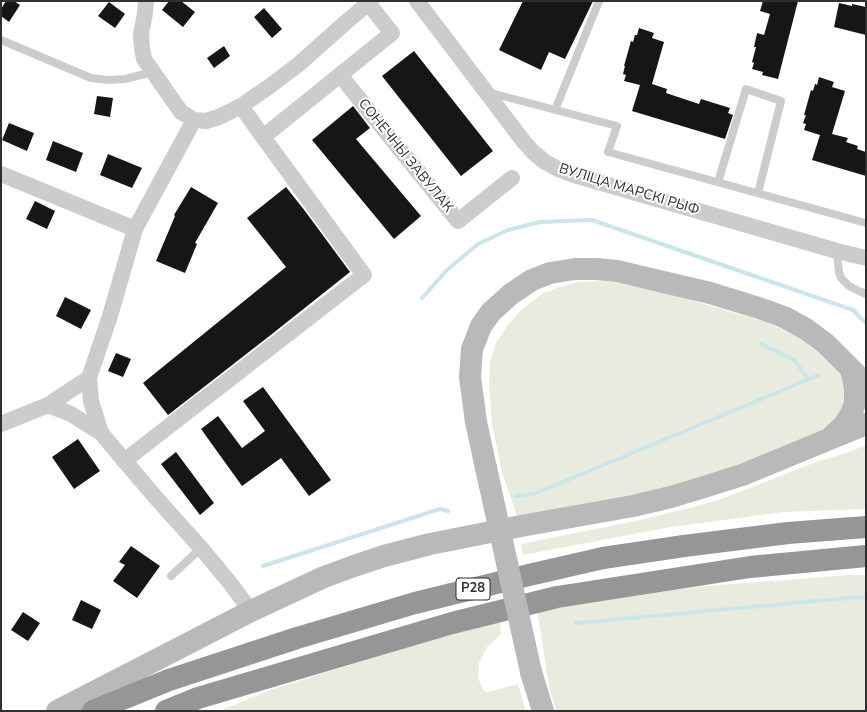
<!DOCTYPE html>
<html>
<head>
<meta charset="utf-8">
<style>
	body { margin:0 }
	#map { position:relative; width:867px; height:712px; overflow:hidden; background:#fff; font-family:"Nunito Sans",sans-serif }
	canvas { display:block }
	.frame { position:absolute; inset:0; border:2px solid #2f2f2f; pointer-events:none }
</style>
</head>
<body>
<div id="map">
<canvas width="867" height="712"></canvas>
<div class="frame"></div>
</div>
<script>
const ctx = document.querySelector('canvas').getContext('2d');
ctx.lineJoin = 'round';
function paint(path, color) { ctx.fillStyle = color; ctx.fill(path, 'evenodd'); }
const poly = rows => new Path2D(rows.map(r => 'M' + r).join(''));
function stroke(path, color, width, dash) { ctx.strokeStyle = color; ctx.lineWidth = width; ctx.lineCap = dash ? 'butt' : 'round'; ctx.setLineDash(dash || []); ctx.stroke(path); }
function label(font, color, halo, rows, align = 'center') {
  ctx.font = font + ' "Nunito Sans",sans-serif'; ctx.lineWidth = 4; ctx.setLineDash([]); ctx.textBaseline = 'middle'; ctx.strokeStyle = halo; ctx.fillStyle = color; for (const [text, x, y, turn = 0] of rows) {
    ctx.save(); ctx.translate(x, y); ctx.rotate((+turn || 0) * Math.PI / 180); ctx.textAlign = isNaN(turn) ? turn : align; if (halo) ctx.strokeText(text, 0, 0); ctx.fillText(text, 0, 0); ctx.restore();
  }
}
paint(poly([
	[606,281,663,292,762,321,801,337,832,359,846,376,848,405,827,429,716,475,670,489,518,519,502,472,492,424,489,385,490,362,496,343,508,325,522,309,542,294,559,287,580,282],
	[866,445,866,509,784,512,671,527,523,555,521,544,636,521,701,505,724,498,816,462,846,453],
	[850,575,866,575,866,711,556,711,549,686,537,610,693,587],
	[500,621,501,634,487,647,479,663,478,678,484,691,488,692,518,684,526,711,221,711,224,709,273,689,427,641]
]), '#e9ebde');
stroke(poly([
	[422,298,447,270,478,244,508,230,540,222,592,220,853,310,866,323],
	[761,344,794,360,808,379],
	[516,496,534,494,819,375],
	[263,566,440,509,448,511],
	[576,623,860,597,866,597]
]), '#cbe6ea', 4);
paint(poly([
	[6,1,14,1,20,5,9,22,1,16,1,9],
	[169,1,181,1,195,12,183,27,162,10],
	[523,1,593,1,565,59,549,52,541,70,499,50],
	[763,1,798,1,778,79,762,75,763,72,752,69,754,63,752,62,756,47,754,47,757,33,764,35,770,14,760,11],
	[109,2,125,14,115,28,98,16],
	[839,3,852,6,852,4,866,7,866,35,834,27],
	[264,8,282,29,272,38,254,17],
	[639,28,654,33,652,38,664,42,652,84,667,89,666,93,699,104,701,99,730,108,728,113,733,115,725,139,632,111,640,85,624,81,626,75,623,74,625,66,624,66,631,41,633,42,635,35,637,35],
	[224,46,230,56,214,68,207,58],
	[414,51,493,151,461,176,382,76],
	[819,77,834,82,832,87,845,91,832,134,848,138,846,142,858,146,857,149,866,152,866,176,812,160,820,135,804,130,806,124,803,123,806,115,804,115,811,90,813,91,815,84,817,85],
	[97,96,113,98,110,117,94,114],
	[353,106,370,128,356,139,421,216,394,239,312,140],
	[9,123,34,133,27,151,2,140],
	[53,141,83,153,76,172,46,160],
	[108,154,142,168,132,188,100,175],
	[191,187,218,203,195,243,197,244,185,273,156,261,175,216,174,215],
	[286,187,305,211,350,272,272,334,168,415,143,383,286,267,247,218],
	[35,201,55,211,47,229,26,219],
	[65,297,91,310,81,329,56,316],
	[116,353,131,359,123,377,108,371],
	[263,387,331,480,309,496,281,458,242,486,201,429,218,416,242,448,265,431,243,401],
	[78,439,100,471,74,489,52,457],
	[176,452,214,503,200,515,161,464],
	[131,546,160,566,137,598,113,581,125,565,119,562],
	[81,600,101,610,92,629,72,620],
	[23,612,40,623,28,641,11,630]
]), '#161616');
stroke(poly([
	[1,40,91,78,108,80,125,79,153,72],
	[487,92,617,126,608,152,866,223],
	[555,110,599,1],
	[718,182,746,89,781,101,758,193],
	[837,251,839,272,841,278,849,286,861,292,866,294],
	[171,576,201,548]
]), '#ccc', 8);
stroke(poly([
	[146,1,145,13,141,34,142,48,144,59,181,112,194,120,206,121,219,117,241,106,270,86,299,64,345,23,371,1],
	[417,1,524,142,533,152,545,162,558,169,574,175,837,251,866,258],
	[340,75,458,221,512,178],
	[241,106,263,137,392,33,368,3],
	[194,120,135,229,110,316,89,378,91,401,101,433,157,499,201,548,230,583,251,611],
	[1,174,135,229],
	[48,405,71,414,101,433],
	[1,424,48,405,89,378],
	[124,461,364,275,263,137]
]), '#ccc', 16);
stroke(poly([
	[832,436,844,425,851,414,855,403,855,388,851,369],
	[486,468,476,422,470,377,472,349,481,326,491,312,511,294,532,280,550,273,575,269,597,269,617,271,710,293,759,308,784,317,806,329,825,343,862,380,866,382],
	[531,672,543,711],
	[57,711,251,611,324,577,354,566,384,556,430,544,521,526,633,506,671,497,704,487,742,475,866,424]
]), '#b9b9b9', 22);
stroke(poly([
	[93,711,169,680,297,638,415,603,529,575,603,558,684,546,788,533,866,527],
	[166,711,198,698,452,623,557,597,750,567,866,556]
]), '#969696', 22);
stroke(poly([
	[486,468,531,672]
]), '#b9b9b9', 22);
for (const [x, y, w] of [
	[473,589,34]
]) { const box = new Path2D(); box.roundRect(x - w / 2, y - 11, w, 22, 3); ctx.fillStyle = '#fff'; ctx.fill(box); stroke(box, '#2f2f2f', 1); }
label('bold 13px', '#2f2f2f', null, [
	["Р28",473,589]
]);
label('14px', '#2f2f2f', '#fff', [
	["СОНЕЧНЫ ЗАВУЛАК",405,156,51],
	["ВУЛІЦА МАРСКІ РЫФ",629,190,17]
]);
</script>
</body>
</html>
